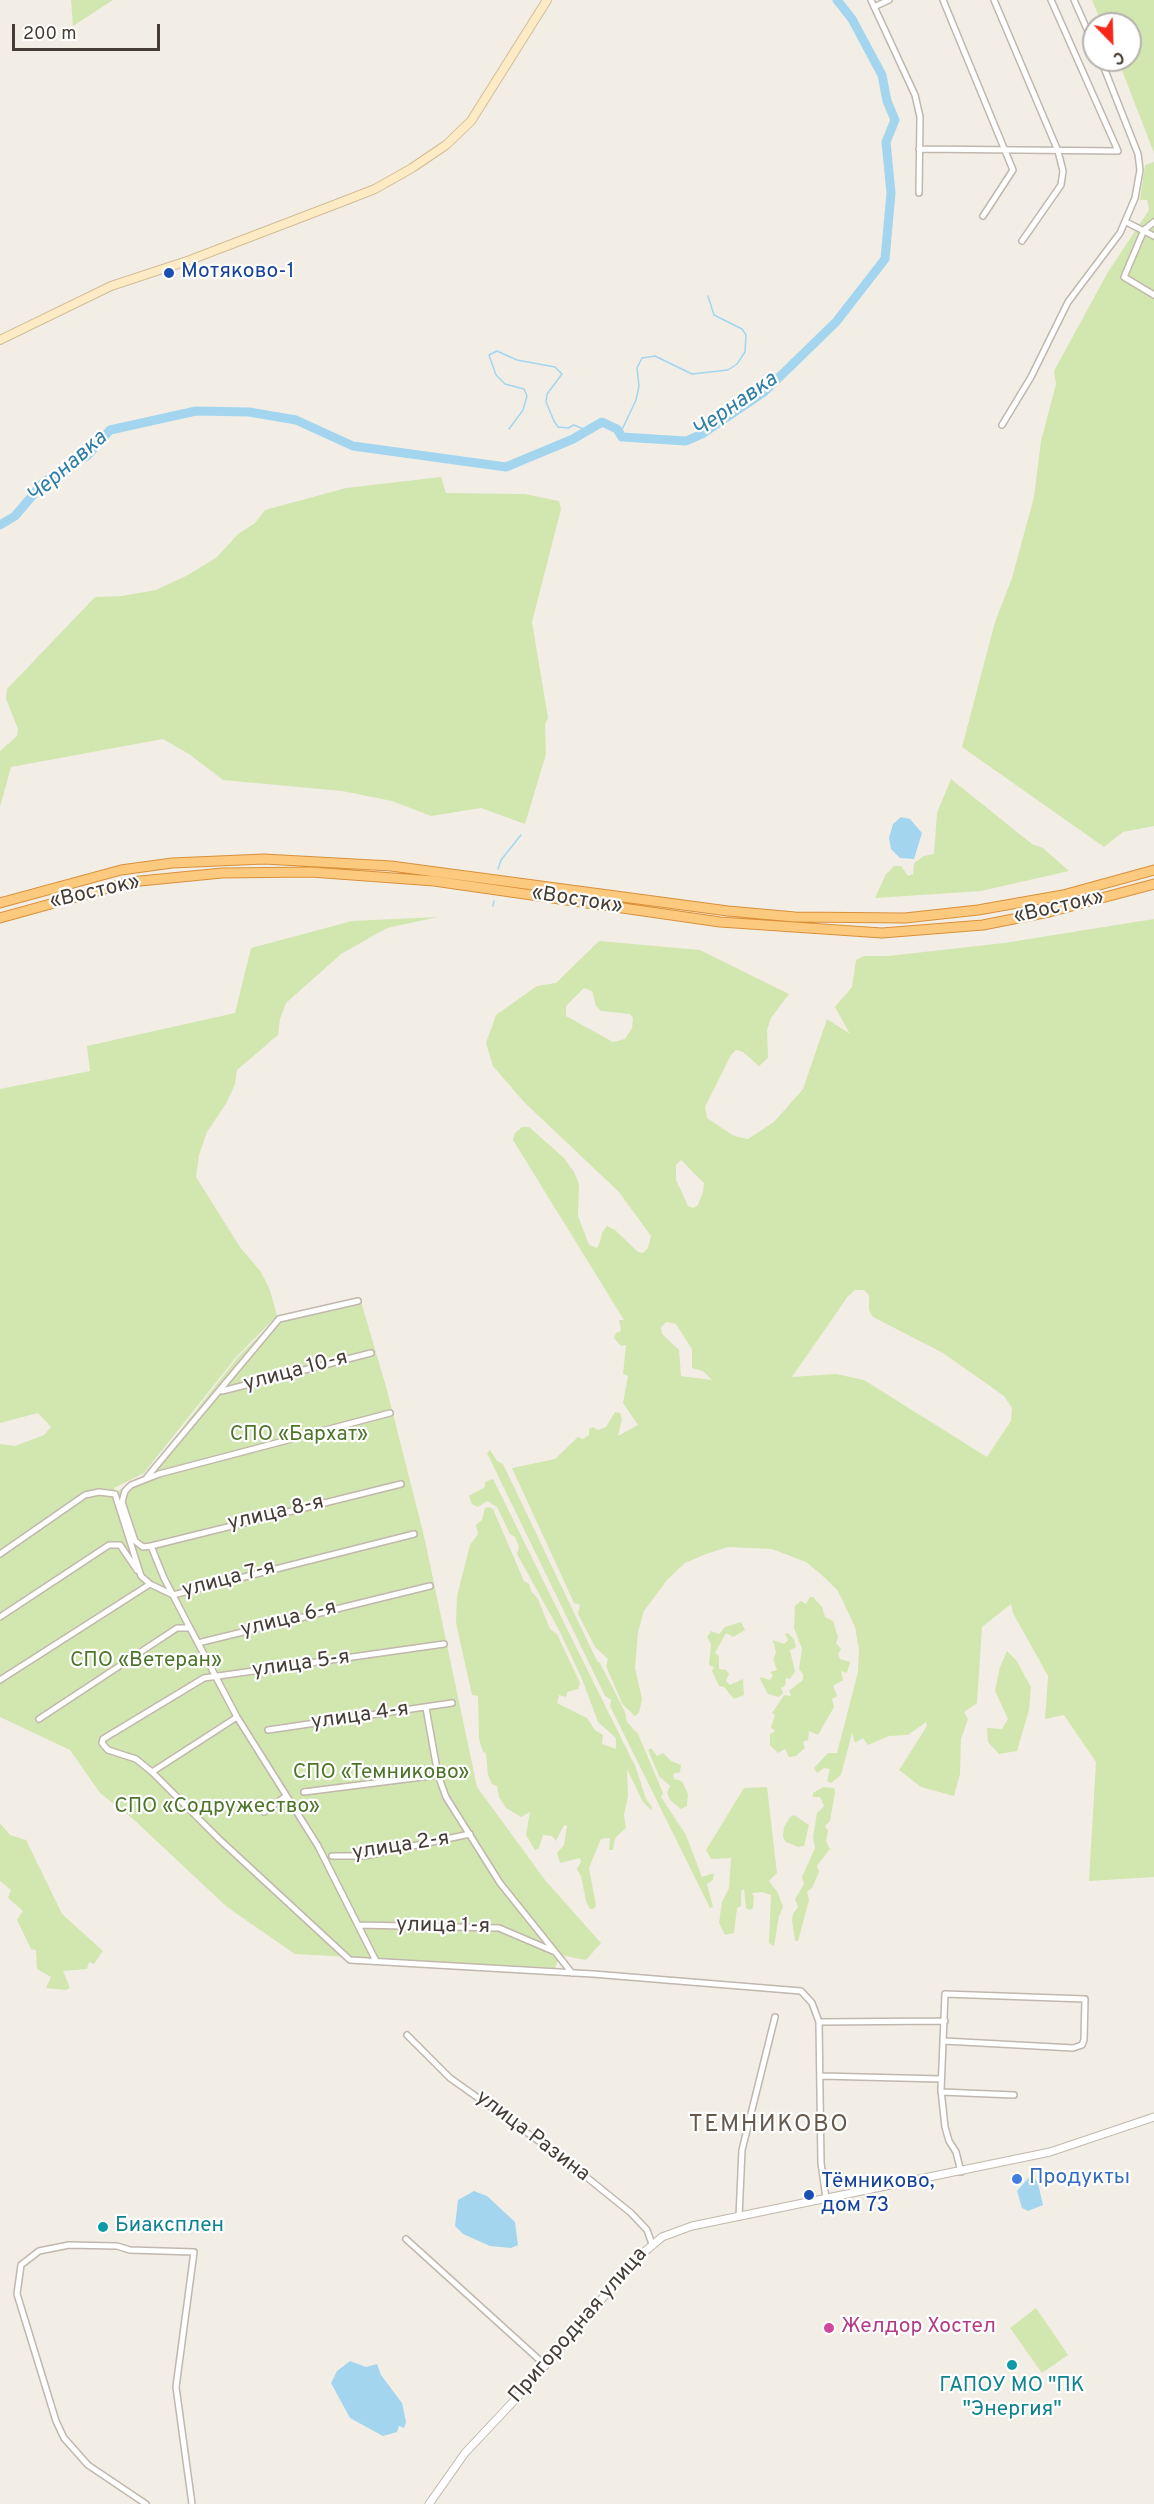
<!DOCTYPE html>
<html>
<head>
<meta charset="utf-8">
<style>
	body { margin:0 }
	#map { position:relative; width:1154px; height:2504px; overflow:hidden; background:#f2eee6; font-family:Overpass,sans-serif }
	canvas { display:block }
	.north { position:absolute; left:1082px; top:12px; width:60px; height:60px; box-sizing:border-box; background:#fff; border:2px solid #b5b1ae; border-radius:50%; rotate:157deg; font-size:16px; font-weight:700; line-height:24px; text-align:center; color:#453d35 }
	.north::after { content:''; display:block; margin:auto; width:21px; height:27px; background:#f5281a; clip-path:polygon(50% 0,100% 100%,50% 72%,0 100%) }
	.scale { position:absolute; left:12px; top:24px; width:148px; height:27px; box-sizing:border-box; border:3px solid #453d35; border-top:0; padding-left:8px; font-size:18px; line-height:21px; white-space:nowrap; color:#453d35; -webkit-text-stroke:4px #fff; paint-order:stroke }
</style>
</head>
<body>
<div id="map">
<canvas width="1154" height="2504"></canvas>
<div class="north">С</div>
<div class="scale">200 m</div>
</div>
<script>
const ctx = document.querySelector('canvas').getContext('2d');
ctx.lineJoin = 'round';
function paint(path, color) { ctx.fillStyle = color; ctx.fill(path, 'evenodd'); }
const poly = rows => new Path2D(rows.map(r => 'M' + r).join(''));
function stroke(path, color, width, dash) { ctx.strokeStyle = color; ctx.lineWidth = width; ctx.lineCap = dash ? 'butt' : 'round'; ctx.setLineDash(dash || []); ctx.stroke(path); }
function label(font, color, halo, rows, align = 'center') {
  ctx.font = font + ' Overpass,sans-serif'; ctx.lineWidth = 4.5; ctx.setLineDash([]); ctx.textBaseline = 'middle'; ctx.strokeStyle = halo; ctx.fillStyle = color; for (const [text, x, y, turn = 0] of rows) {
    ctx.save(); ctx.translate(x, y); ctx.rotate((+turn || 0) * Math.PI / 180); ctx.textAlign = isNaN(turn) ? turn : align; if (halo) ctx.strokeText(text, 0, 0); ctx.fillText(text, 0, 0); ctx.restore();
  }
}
paint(poly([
	[71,0,113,0,73,26],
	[1092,0,1154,0,1154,153,1118,60,1130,60,1130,24,1102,24],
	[1154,162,1154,826,1123,832,1104,847,962,747,995,622,1012,578,1034,497,1041,441,1056,384,1054,371,1108,272,1149,210,1147,200,1140,200,1145,165],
	[441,477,446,493,524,494,559,501,561,509,532,622,548,718,545,724,546,754,525,824,481,808,431,816,392,801,342,791,223,780,189,754,163,739,11,767,0,807,0,751,17,736,18,729,6,699,7,689,95,597,122,596,156,590,186,576,216,558,238,534,255,523,265,510,346,488],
	[951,779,1032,844,1043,848,1069,871,981,891,875,898,886,874,894,866,901,866,908,876,913,874,914,863,924,856,934,854,937,813],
	[438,917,387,928,341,954,286,1003,280,1019,278,1035,237,1070,235,1084,227,1102,207,1132,199,1155,196,1177,240,1247,261,1272,270,1290,277,1316,237,1356,144,1473,114,1488,115,1493,146,1474,238,1357,280,1315,360,1298,387,1390,424,1536,477,1787,545,1880,601,1943,586,1960,560,1955,555,1968,295,1954,227,1907,132,1818,100,1793,70,1750,0,1717,0,1444,15,1446,44,1435,51,1427,38,1413,0,1423,0,1089,90,1071,87,1046,235,1013,251,948,352,921],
	[1154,919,1154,1877,1089,1881,1096,1762,1064,1715,1045,1719,1048,1676,1013,1613,1011,1604,982,1627,977,1703,964,1712,968,1719,961,1739,960,1774,954,1796,921,1787,899,1770,927,1726,926,1722,908,1735,889,1736,868,1745,863,1738,855,1743,852,1733,841,1775,831,1783,827,1781,830,1769,824,1768,817,1773,814,1768,828,1753,837,1753,858,1672,859,1649,855,1627,838,1591,824,1577,806,1562,772,1549,728,1547,706,1554,685,1563,667,1580,644,1611,638,1632,635,1668,642,1699,639,1713,635,1716,623,1705,606,1666,608,1659,595,1647,578,1614,580,1605,574,1603,512,1468,555,1459,578,1437,583,1439,589,1435,589,1429,593,1427,598,1430,606,1427,615,1412,620,1413,622,1419,618,1436,638,1425,623,1403,628,1376,623,1374,626,1345,621,1346,614,1338,616,1333,621,1331,619,1320,624,1320,513,1140,515,1133,522,1127,529,1127,564,1158,574,1172,579,1184,578,1216,589,1245,597,1248,599,1245,602,1233,607,1226,615,1230,638,1252,643,1253,648,1248,651,1236,619,1192,524,1102,493,1066,486,1043,496,1015,537,986,556,983,599,941,700,950,789,994,771,1018,767,1030,768,1058,759,1066,743,1052,736,1050,731,1055,705,1107,707,1118,734,1136,748,1139,774,1122,803,1089,827,1019,850,1034,835,1007,852,987,856,960,864,956,888,956,1004,943],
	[584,988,592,991,596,1006,601,1011,630,1014,633,1018,632,1028,625,1039,613,1042,566,1016,566,1006],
	[681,1160,704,1183,703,1192,698,1205,693,1208,688,1206,676,1180,676,1165],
	[855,1290,864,1290,869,1295,869,1310,873,1317,943,1353,1004,1396,1012,1408,1011,1421,987,1457,864,1380,836,1374,792,1377,848,1296],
	[666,1322,676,1324,692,1349,692,1368,703,1371,712,1380,681,1376,679,1350,662,1334,661,1327],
	[490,1450,497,1461,503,1464,597,1661,600,1663,625,1712,627,1722,638,1734,663,1793,661,1797,686,1835,702,1877,714,1873,713,1880,707,1884,713,1907,710,1908,610,1706,611,1700,605,1696,487,1453],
	[493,1479,636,1768,646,1799,652,1807,651,1810,643,1802,627,1769,628,1796,624,1815,626,1828,615,1838,613,1850,609,1850,610,1838,601,1839,589,1868,596,1906,593,1909,590,1909,586,1901,581,1876,577,1869,581,1862,580,1858,560,1863,557,1853,564,1845,567,1826,564,1825,556,1841,552,1836,543,1835,539,1848,535,1850,526,1835,530,1812,521,1817,506,1808,499,1797,497,1786,492,1784,488,1775,486,1753,483,1752,479,1739,478,1696,472,1695,456,1623,457,1596,470,1545,478,1534,476,1525,482,1520,485,1508,489,1507,493,1509,524,1581,529,1584,531,1591,538,1599,550,1629,557,1634,580,1683,578,1689,567,1692,566,1697,559,1695,557,1703,587,1718,595,1730,603,1735,602,1744,616,1749,616,1738,598,1722,582,1679,559,1630,517,1554,519,1547,515,1537,510,1534,497,1507,487,1501,478,1507,472,1504,469,1496,485,1487,485,1482],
	[810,1597,813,1597,822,1607,825,1617,833,1621,838,1637,836,1643,841,1649,838,1654,840,1659,850,1662,847,1673,841,1671,843,1680,833,1686,837,1696,832,1699,834,1707,818,1735,809,1731,808,1740,803,1742,805,1748,796,1756,789,1757,785,1749,778,1753,770,1745,770,1734,775,1731,771,1727,775,1715,772,1713,784,1695,791,1696,789,1691,803,1680,803,1674,799,1669,802,1649,794,1628,795,1606,801,1601,806,1604],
	[741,1622,745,1630,733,1637,726,1633,715,1653,719,1656,719,1669,726,1670,729,1674,726,1681,730,1685,743,1679,744,1695,734,1699,724,1687,719,1686,712,1671,714,1667,709,1665,711,1644,707,1637,711,1631,719,1634,725,1627],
	[788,1633,794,1639,796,1647,790,1650,795,1672,790,1679,786,1678,785,1686,781,1688,783,1693,779,1697,768,1694,760,1679,761,1677,770,1680,773,1675,770,1672,777,1670,773,1659,776,1653,773,1640,784,1644,788,1640,785,1634],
	[1007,1651,1016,1660,1031,1687,1029,1710,1017,1751,999,1754,988,1742,987,1728,1002,1729,1008,1719,995,1691,1000,1667],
	[651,1748,657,1756,663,1753,671,1761,681,1765,680,1772,673,1774,674,1779,682,1781,688,1794,687,1806,681,1809,670,1800,667,1793,670,1786,659,1776,648,1750],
	[767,1787,777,1873,769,1881,778,1893,783,1907,779,1916,774,1946,769,1943,771,1895,762,1892,752,1893,754,1897,753,1908,750,1910,746,1908,744,1889,741,1891,741,1906,737,1908,734,1933,725,1935,719,1923,722,1902,729,1888,731,1858,711,1859,706,1850,744,1788],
	[823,1787,834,1788,835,1792,830,1821,825,1826,828,1831,826,1841,830,1849,817,1866,819,1872,812,1888,807,1892,809,1900,798,1941,795,1941,792,1920,793,1914,798,1907,795,1899,804,1884,802,1877,815,1848,813,1837,817,1813,824,1806,820,1797,813,1797,813,1793],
	[794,1815,809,1825,804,1846,798,1847,786,1842,783,1837,784,1827,790,1817],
	[0,1823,10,1835,26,1840,62,1914,103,1951,94,1964,89,1962,87,1969,63,1971,70,1988,66,1990,46,1988,51,1977,37,1969,36,1950,31,1949,17,1920,23,1911,8,1898,11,1890,0,1881],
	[1036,2308,1068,2355,1042,2373,1010,2328]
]), '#d2e6af');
paint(poly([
	[901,817,910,819,922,833,914,859,900,858,891,849,889,838,893,824],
	[1029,2177,1034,2177,1038,2183,1043,2205,1028,2211,1022,2208,1017,2191],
	[474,2191,487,2196,515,2222,518,2245,511,2248,490,2246,463,2234,455,2226,458,2200],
	[350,2361,366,2367,377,2364,381,2375,402,2403,406,2422,404,2428,399,2426,397,2432,383,2436,350,2418,331,2383,337,2371]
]), '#a3d6ee');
stroke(poly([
	[509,429,523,410,527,396,524,389,505,384,496,375,489,355,497,351,517,360,555,367,562,374,547,394,546,402,554,421,558,427,568,428,574,425,586,430],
	[620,434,636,400,639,386,637,368,642,358,655,356,692,374,728,370,737,364,745,352,746,335,742,329,714,315,708,296],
	[498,869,501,860,521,835],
	[493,906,494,901]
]), '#a3d6ee', 1.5);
stroke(poly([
	[0,525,15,516,44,482,87,456,110,430,196,411,249,412,296,420,353,446,506,467,573,439,602,422,617,429,622,437,686,441,702,434,764,392,836,322,885,259,891,193,886,142,895,120,887,101,882,75,852,19,837,0]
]), '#a3d6ee', 9);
const minor = poly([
	[871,0,915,95,920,117,919,193],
	[943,0,1013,170,983,216],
	[994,0,1058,151,1063,171,1061,185,1022,241],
	[1074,0,1094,45],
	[874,7,889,0],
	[919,149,1118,151,1051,0],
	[1126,222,1154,236],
	[1154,222,1144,230,1124,277,1154,295],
	[1002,425,1031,377,1068,302,1120,233,1135,198,1140,170,1138,154,1101,60],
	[222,1391,371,1353],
	[147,1477,279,1319,358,1301],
	[151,1546,401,1484],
	[0,1554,85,1495,99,1492,115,1494,141,1576,150,1584],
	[0,1617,109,1545,120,1545,137,1570],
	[190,1628,164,1578,151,1546,143,1547,135,1541,122,1502,125,1491,131,1485,159,1474,390,1413],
	[198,1643,237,1717,318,1846,376,1961],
	[444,1644,204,1678,103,1739,102,1743,108,1750,136,1759,152,1772,219,1839,350,1960,593,1974,801,1991,812,2003,819,2022,821,2163,826,2198],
	[0,1680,150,1584,173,1595,414,1534],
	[426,1708,438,1775,446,1797,500,1883,572,1973],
	[39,1719,177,1628,190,1628,198,1643,430,1586],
	[268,1730,452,1703],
	[152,1772,237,1717],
	[304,1792,438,1775],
	[264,1812,286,1796],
	[332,1856,365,1856,470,1834],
	[359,1925,499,1928,553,1951],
	[819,2022,945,2021],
	[407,2035,450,2078,564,2159,631,2213,647,2230,652,2244],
	[944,2041,1073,2048,1082,2045,1084,2040,1085,1999,945,1994,941,2090,945,2127,949,2141,956,2152,961,2172],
	[821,2076,941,2079],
	[941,2092,1014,2095],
	[739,2217,742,2150,775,2017],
	[406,2239,545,2365],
	[146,2504,88,2465,64,2438,56,2421,17,2294,21,2265,39,2251,69,2245,117,2246,130,2250,194,2252,176,2387,192,2504]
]);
const tertiary = poly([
	[429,2504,465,2453,525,2389,635,2260,662,2237,692,2226,1050,2152,1154,2117]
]);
const secondary = poly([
	[0,340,111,286,190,260,339,203,375,189,412,168,446,145,471,121,547,0]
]);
const trunk = poly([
	[0,903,121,870,172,863,264,859,391,866,728,911,795,917,905,918,978,910,1063,895,1154,870],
	[0,918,130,882,222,873,311,872,434,881,720,922,882,933,983,925,1049,912,1154,884]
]);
stroke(minor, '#c1b7ac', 8);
stroke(tertiary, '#c1b7ac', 9);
stroke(secondary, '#d2bd97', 10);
stroke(trunk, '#da9039', 11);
stroke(minor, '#fff', 5);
stroke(tertiary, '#fff', 7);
stroke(secondary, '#fdebc5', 8);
stroke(trunk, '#fbca7f', 9);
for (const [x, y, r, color] of [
	[169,273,6,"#1a4fb4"],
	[1017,2179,6,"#3f7fe0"],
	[809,2195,6,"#1a4fb4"],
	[103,2227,6,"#0f9aa8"],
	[829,2328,6,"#d1479c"],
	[1012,2365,6,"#0f9aa8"]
]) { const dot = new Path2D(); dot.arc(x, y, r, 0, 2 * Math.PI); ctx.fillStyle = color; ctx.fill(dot); stroke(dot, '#fff', 2); }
label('21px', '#164399', '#fff', [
	["Мотяково-1",181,273],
	["Тёмниково,",821,2183],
	["дом 73",821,2207]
], 'left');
label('21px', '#453d35', '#fff', [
	["«Восток»",95,893,-13],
	["«Восток»",577,901,9],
	["«Восток»",1059,908,-13],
	["улица 10-я",296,1372,-15],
	["улица 8-я",276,1514,-13],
	["улица 7-я",229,1580,-15],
	["улица 6-я",289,1620,-14],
	["улица 5-я",301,1665,-8],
	["улица 4-я",360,1717,-8],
	["улица 2-я",401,1847,-9],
	["улица 1-я",443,1927,1],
	["улица Разина",532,2137,37],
	["Пригородная улица",579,2326,-49]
]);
label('21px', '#4d752a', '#fff', [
	["СПО «Бархат»",299,1436],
	["СПО «Ветеран»",146,1662],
	["СПО «Темниково»",381,1774],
	["СПО «Содружество»",217,1808]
]);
label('21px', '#366cbe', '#fff', [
	["Продукты",1029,2179]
], 'left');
label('21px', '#0d838f', '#fff', [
	["Биаксплен",115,2227],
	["ГАПОУ МО \"ПК",1012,2387,"center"],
	["\"Энергия\"",1012,2411,"center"]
], 'left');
label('21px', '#b23c85', '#fff', [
	["Желдор Хостел",841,2328]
], 'left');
label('italic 22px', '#2f7ea6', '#fff', [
	["Чернавка",736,406,-35],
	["Чернавка",68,468,-41]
]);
ctx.letterSpacing = '1.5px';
label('24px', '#675a4d', '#fff', [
	["ТЕМНИКОВО",769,2126]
]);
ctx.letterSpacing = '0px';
</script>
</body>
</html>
